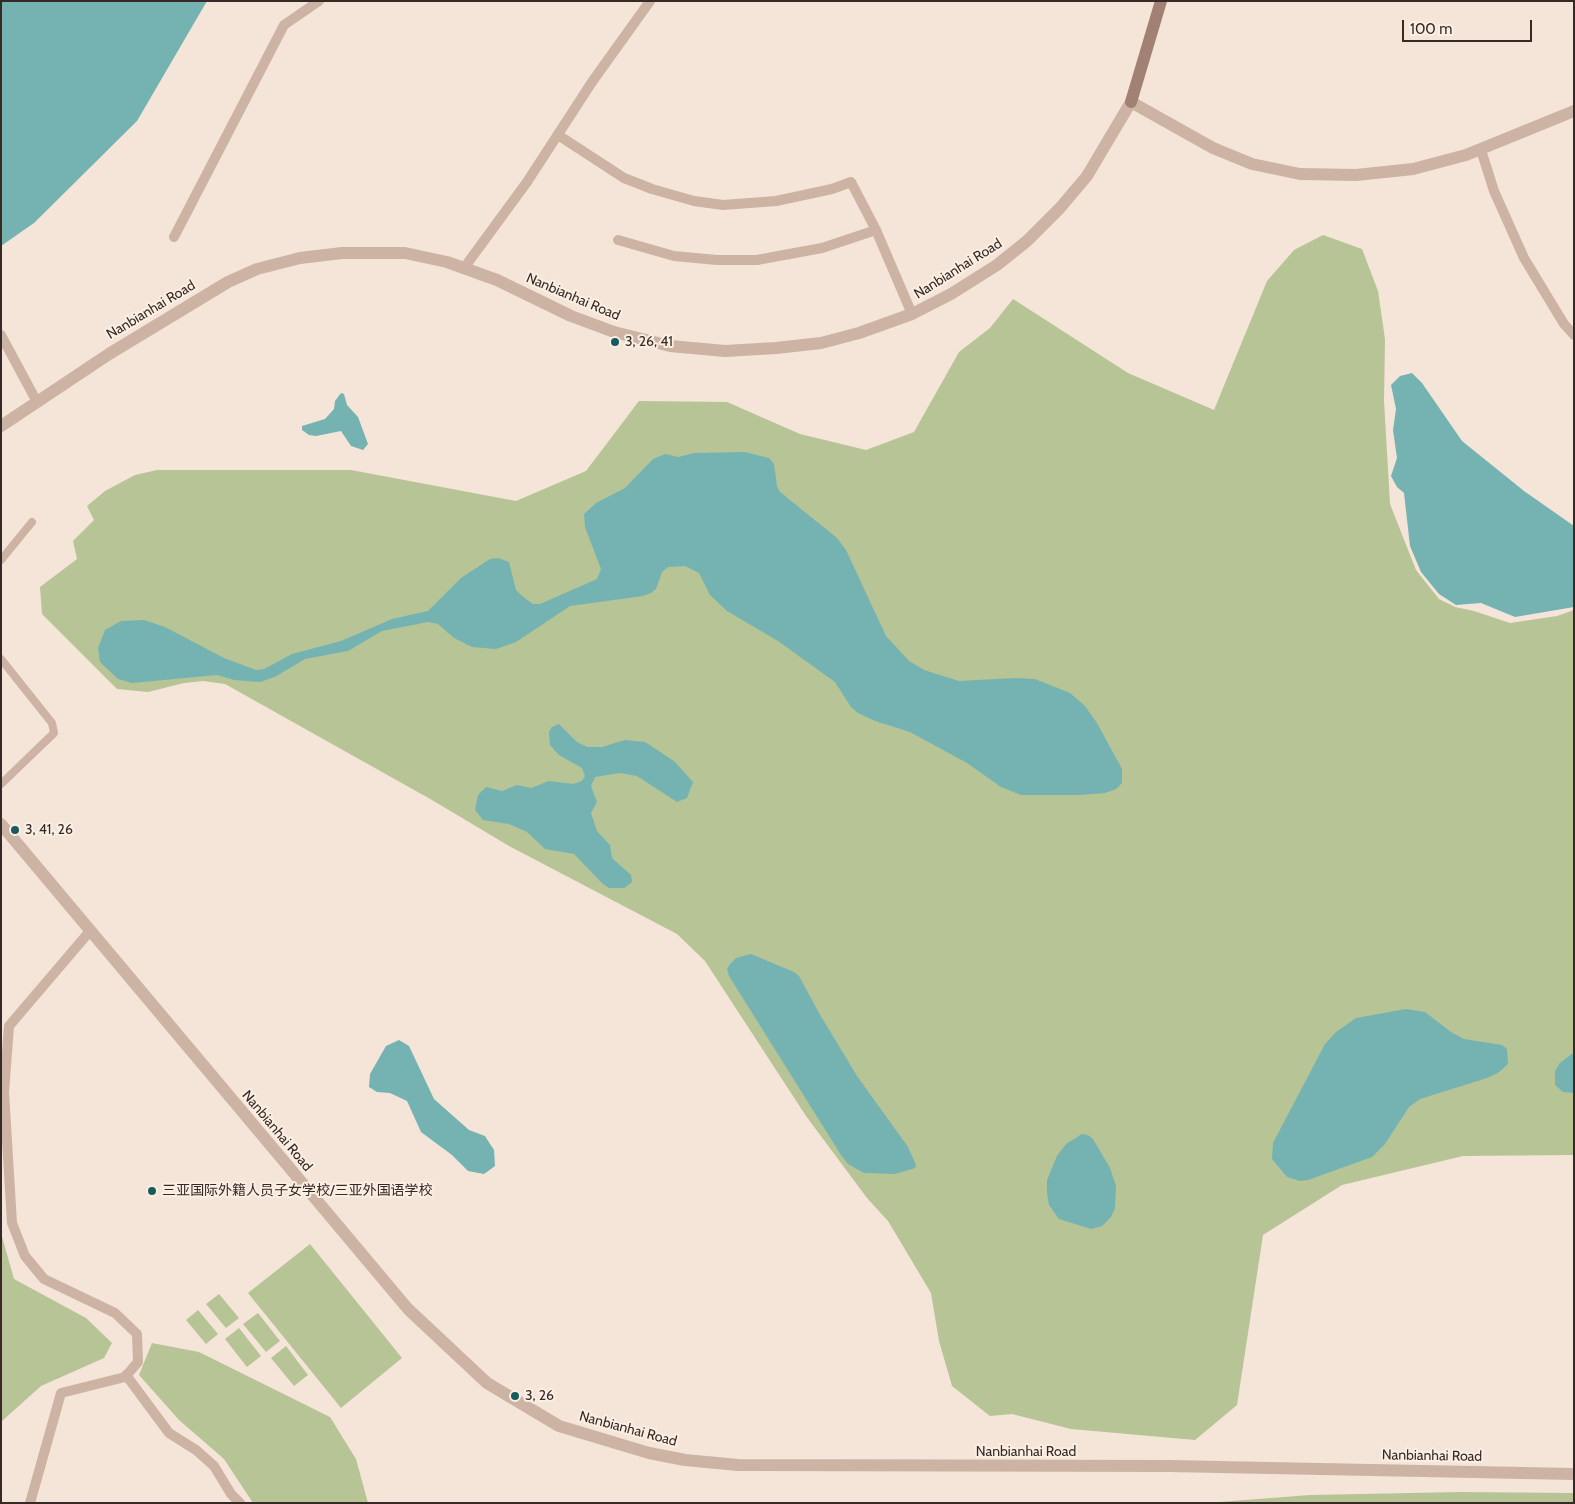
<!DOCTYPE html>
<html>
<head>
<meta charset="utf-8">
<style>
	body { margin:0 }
	#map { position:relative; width:1575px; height:1504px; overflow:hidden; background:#f4e5d8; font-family:Cabin,sans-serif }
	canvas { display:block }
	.frame { position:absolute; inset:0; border:2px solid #372a26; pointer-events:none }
	.scale { position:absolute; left:1402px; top:20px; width:130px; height:22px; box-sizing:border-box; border:2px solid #372a26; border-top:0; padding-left:6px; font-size:15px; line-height:18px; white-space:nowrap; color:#372a26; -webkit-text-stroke:4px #fbefe4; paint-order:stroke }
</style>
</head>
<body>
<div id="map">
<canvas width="1575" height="1504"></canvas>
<div class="frame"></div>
<div class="scale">100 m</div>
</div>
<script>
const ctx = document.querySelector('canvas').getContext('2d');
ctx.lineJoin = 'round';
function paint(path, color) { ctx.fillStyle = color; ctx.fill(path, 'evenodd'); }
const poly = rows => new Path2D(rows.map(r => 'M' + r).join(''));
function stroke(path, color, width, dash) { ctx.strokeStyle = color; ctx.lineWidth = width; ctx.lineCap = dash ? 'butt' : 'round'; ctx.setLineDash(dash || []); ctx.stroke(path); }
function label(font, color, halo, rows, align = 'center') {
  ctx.font = font + ' Cabin,"Noto Sans SC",sans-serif'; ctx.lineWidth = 4; ctx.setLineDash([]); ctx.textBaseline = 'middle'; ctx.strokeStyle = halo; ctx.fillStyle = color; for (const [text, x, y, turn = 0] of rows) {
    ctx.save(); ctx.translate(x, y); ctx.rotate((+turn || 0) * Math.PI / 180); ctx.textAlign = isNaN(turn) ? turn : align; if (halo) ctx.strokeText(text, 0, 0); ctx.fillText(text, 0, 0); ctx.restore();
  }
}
paint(poly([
	[1323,235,1362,249,1378,291,1385,339,1384,401,1390,504,1416,570,1439,599,1455,607,1474,611,1510,623,1557,616,1574,610,1574,1155,1463,1156,1342,1185,1263,1235,1237,1405,1195,1440,1071,1429,1012,1414,990,1416,952,1386,939,1341,931,1293,888,1221,867,1198,806,1116,705,961,677,934,509,846,432,800,225,684,203,681,184,683,148,692,117,689,42,614,40,587,77,559,73,541,94,520,87,506,105,491,135,475,157,470,351,470,516,501,586,471,639,401,727,402,800,434,866,450,914,432,959,352,990,328,1013,299,1128,373,1214,410,1267,281,1294,250],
	[1,1233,14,1279,86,1318,112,1343,104,1358,41,1386,1,1422],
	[310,1244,402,1358,341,1408,248,1293],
	[219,1294,239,1318,226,1328,206,1304],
	[198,1310,218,1334,206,1344,186,1320],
	[258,1313,280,1341,266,1352,243,1324],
	[239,1328,261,1356,247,1367,225,1339],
	[152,1343,199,1352,330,1417,356,1459,368,1503,253,1503,224,1459,179,1420,139,1375],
	[286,1346,308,1375,294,1386,271,1358],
	[1460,1492,1574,1493,1574,1503,1206,1503,1310,1495]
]), '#b7c496');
paint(poly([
	[1,1,207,1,137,121,34,223,1,246],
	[1412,373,1422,383,1462,441,1524,491,1574,526,1574,607,1515,617,1481,603,1456,605,1439,594,1421,572,1410,546,1404,493,1397,487,1391,476,1397,458,1393,430,1396,409,1391,385,1400,376],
	[341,393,344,394,347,405,358,417,368,444,363,450,351,446,341,431,316,436,309,435,302,430,302,426,325,419,334,409,335,401],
	[745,452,769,458,774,464,777,486,780,492,837,538,846,550,886,636,909,661,924,670,959,681,1015,678,1035,679,1070,693,1085,706,1097,723,1122,769,1122,783,1116,789,1105,793,1079,795,1021,795,1001,787,967,763,910,732,875,721,858,713,851,707,835,682,778,641,727,611,710,595,699,573,685,566,668,567,662,572,656,589,651,593,643,596,570,606,516,642,496,649,472,647,454,638,438,624,428,622,382,631,348,651,305,659,275,677,260,682,234,680,217,675,132,683,118,679,100,662,98,648,105,630,121,621,144,620,165,627,224,658,256,670,264,669,292,654,341,641,392,619,428,611,461,578,490,559,498,558,509,562,516,590,522,596,533,604,540,604,597,579,601,569,585,527,584,514,596,503,625,488,653,459,665,454,678,457,694,453],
	[559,724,577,742,587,747,602,747,625,740,645,742,674,761,693,782,687,798,677,802,637,776,620,773,595,777,591,786,597,802,591,813,597,831,610,845,612,858,631,875,632,882,624,888,609,888,603,884,574,854,545,849,527,832,509,824,483,820,475,810,478,795,486,787,502,791,517,785,531,788,549,781,573,784,582,781,585,776,582,768,559,755,550,745,549,732,552,727],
	[751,954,794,972,799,976,819,1013,857,1076,908,1147,916,1165,915,1168,895,1174,864,1173,848,1164,841,1155,729,976,727,969,730,964,736,958],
	[1406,1009,1425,1012,1451,1032,1464,1039,1502,1045,1507,1049,1508,1064,1498,1073,1487,1078,1420,1099,1409,1107,1385,1144,1372,1157,1308,1180,1300,1181,1287,1177,1272,1159,1273,1143,1325,1044,1336,1032,1356,1018],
	[399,1040,409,1046,434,1099,469,1130,485,1136,494,1150,495,1166,484,1174,468,1171,452,1155,421,1132,407,1101,390,1093,377,1092,369,1087,370,1074,386,1046],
	[1574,1052,1574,1093,1563,1092,1555,1085,1555,1071,1560,1063],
	[1082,1134,1088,1135,1093,1139,1110,1168,1116,1186,1115,1208,1111,1217,1102,1226,1091,1229,1059,1219,1049,1205,1047,1193,1047,1180,1057,1156,1066,1144]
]), '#74b3b2');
stroke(poly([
	[1,560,32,522],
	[1,659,52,723,54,733,1,784]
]), '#cdb3a3', 8);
stroke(poly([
	[558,135,624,178,652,189,694,201,723,205,776,201,832,189,851,182,876,230,912,314],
	[1481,150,1494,191,1524,258,1564,324,1574,335],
	[174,237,284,25,319,1],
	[618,240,674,256,717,260,757,260,822,248,876,230],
	[464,268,527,182,592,82,650,1],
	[1,335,37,402],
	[126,1375,169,1433,196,1450,214,1466,231,1494,240,1503],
	[30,1503,61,1393,125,1377,138,1362,137,1334,115,1313,44,1279,25,1256,12,1223,4,1092,9,1026,90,931]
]), '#cdb3a3', 10);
stroke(poly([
	[1,426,109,354,228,282,257,269,300,258,342,253,405,253,447,262,497,280,571,316,614,332,670,346,725,351,776,348,821,343,859,333,912,314,951,294,997,265,1027,241,1060,208,1087,176,1131,102,1213,148,1252,164,1300,174,1356,175,1413,169,1466,155,1574,111],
	[1,824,408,1309,487,1383,559,1426,649,1453,685,1460,738,1465,1169,1466,1574,1474]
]), '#cdb3a3', 12);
stroke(poly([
	[1131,102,1161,1]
]), '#a08174', 12);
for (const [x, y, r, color] of [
	[615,342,5,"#175c5c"],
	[15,830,5,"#175c5c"],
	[152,1191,5,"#175c5c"],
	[515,1396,5,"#175c5c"]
]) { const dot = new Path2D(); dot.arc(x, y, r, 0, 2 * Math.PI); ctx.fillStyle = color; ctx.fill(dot); stroke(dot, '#fbefe4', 2); }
label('14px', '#372a26', '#fbefe4', [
	["Nanbianhai Road",958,269,-32],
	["Nanbianhai Road",573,297,23],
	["Nanbianhai Road",151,310,-31],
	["Nanbianhai Road",277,1131,50],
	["Nanbianhai Road",628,1429,15],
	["Nanbianhai Road",1026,1452],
	["Nanbianhai Road",1432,1456,1]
]);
label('14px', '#372a26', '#fbefe4', [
	["3, 26, 41",625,342],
	["3, 41, 26",25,830],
	["三亚国际外籍人员子女学校/三亚外国语学校",162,1191],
	["3, 26",525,1396]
], 'left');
</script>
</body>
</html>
